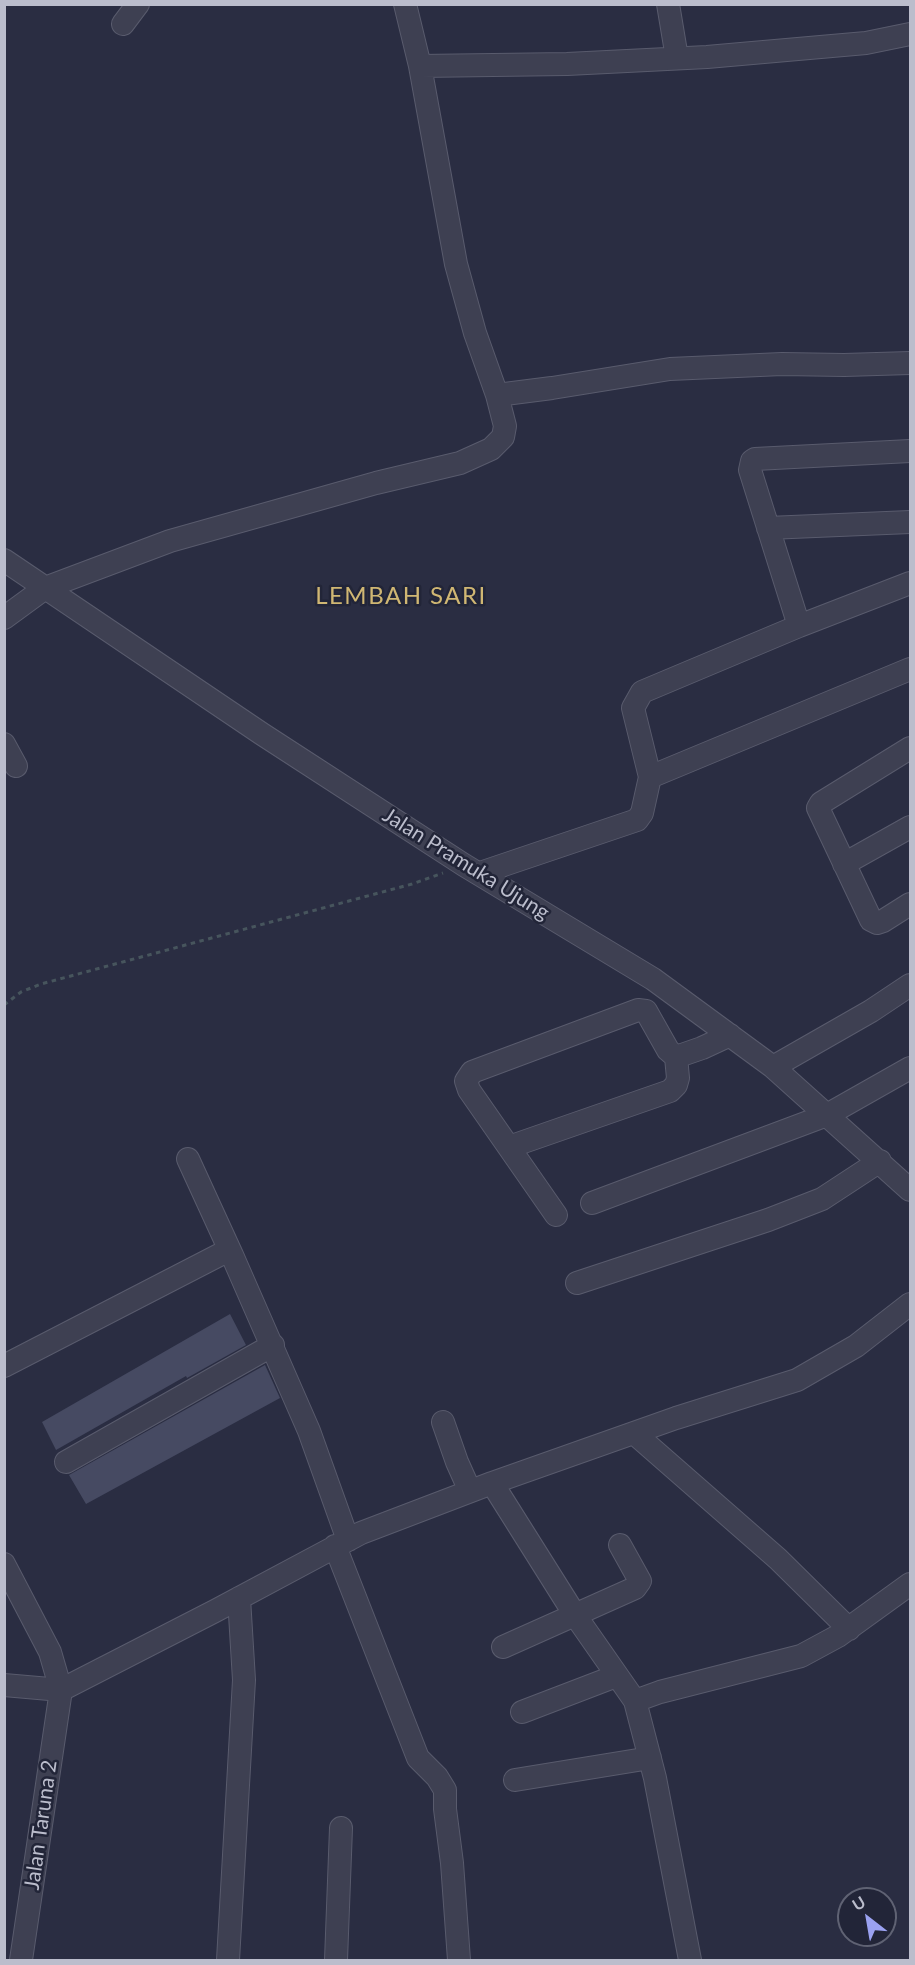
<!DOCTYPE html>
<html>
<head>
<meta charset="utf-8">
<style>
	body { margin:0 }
	#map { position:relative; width:915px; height:1965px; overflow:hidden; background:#2a2d42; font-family:Lato,sans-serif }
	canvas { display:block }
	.frame { position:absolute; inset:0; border:6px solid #bbbdcc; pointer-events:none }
	.north { position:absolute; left:837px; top:1887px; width:60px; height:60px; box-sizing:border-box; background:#222538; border:2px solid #5f6273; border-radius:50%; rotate:329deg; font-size:16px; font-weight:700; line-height:24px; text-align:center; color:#bbbdcc }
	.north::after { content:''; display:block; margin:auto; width:21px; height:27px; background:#9ba2f1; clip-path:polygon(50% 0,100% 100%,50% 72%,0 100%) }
</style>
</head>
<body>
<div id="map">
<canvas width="915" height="1965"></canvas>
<div class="frame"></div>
<div class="north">U</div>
</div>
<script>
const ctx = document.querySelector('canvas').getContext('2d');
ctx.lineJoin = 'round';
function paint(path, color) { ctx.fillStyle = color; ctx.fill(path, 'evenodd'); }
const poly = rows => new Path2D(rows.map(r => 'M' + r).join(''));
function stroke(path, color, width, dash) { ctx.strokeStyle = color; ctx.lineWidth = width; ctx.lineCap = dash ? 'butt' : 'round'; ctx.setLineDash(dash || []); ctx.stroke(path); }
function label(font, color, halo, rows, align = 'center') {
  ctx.font = font + ' Lato,sans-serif'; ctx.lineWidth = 5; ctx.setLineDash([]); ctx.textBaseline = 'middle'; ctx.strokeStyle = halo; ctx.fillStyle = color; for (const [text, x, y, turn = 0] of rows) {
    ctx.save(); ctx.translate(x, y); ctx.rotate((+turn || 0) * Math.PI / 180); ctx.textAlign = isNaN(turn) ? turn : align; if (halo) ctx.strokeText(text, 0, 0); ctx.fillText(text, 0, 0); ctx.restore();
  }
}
paint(poly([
	[230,1314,246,1345,187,1378,186,1376,56,1450,42,1422],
	[265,1365,280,1398,86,1504,69,1475]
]), '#464a62');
const minor = poly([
	[668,4,677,58],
	[123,24,138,4],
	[420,66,567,64,707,57,866,43,910,34],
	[497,395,552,388,670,369,782,364,844,365,910,363],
	[768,528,910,522],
	[4,560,262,734,464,865,653,979,773,1067,910,1190],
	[4,618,45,588,170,541,376,483,460,463,491,449,503,437,505,426,497,395,475,333,456,264,420,66,405,4],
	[799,626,750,470,752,461,755,459,910,451],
	[4,744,16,766],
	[910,748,821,803,818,808,871,920,877,923,883,921,910,904],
	[650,777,633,708,642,692,799,626,910,583],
	[844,864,910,827],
	[480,873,637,820,642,813,650,777,910,669],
	[773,1067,871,1011,910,985],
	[509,1147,670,1091,676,1085,678,1078,676,1057],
	[188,1159,232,1255],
	[592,1203,827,1115,910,1068],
	[556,1215,469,1090,466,1081,472,1072,638,1010,646,1011,668,1050,676,1057,702,1048,730,1035],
	[577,1283,768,1220,822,1199,880,1161],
	[4,1366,225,1252,232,1255,309,1431,348,1540],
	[443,1422,457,1462,470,1491],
	[634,1433,778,1559,849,1629],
	[66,1462,273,1345],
	[492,1483,575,1615,635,1701],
	[335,1546,418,1758,437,1777,445,1790,445,1809,452,1863,459,1960],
	[4,1564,50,1652,61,1690,21,1960],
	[503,1647,635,1588,640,1581,620,1545],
	[4,1685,61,1690],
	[61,1690,215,1611,361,1533,492,1483,676,1418,797,1380,856,1346,910,1304],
	[522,1712,616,1676],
	[515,1780,650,1758],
	[228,1960,244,1680,239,1598],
	[336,1960,341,1828],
	[690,1960,655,1778,635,1701,660,1692,801,1656,838,1636,910,1584]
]);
stroke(minor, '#595b6d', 24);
stroke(poly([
	[4,1005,21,992,41,984,412,884,443,873]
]), '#47555d', 3, [4.5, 4.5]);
stroke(minor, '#3e4052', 22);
label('21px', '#bbbdcc', '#222538', [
	["Jalan Pramuka Ujung",466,864,32],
	["Jalan Taruna 2",41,1825,-82]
]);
ctx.letterSpacing = '1.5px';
label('24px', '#d0b773', '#222538', [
	["LEMBAH SARI",401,596]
]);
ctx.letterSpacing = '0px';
</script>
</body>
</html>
